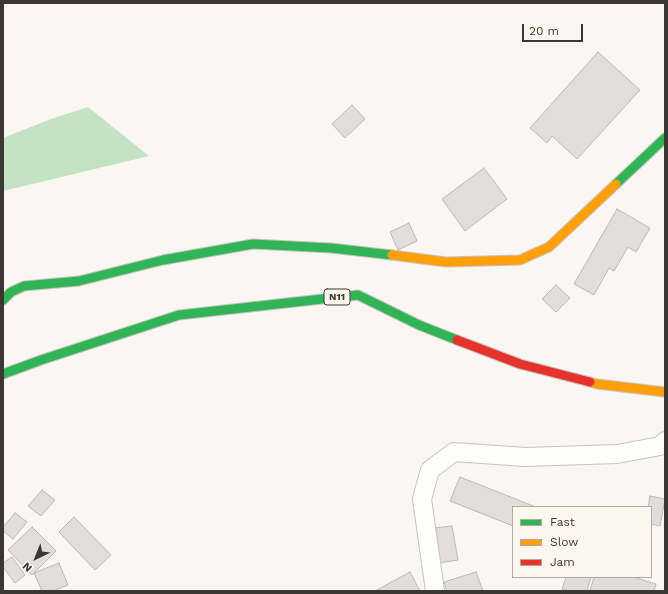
<!DOCTYPE html>
<html>
<head>
<meta charset="utf-8">
<style>
	body { margin:0 }
	#map { position:relative; width:668px; height:594px; overflow:hidden; background:#faf6f2; font-family:"Work Sans",sans-serif }
	canvas { display:block }
	.frame { position:absolute; inset:0; border:4px solid #3e3630; pointer-events:none }
	.legend { position:absolute; left:512px; top:506px; width:140px; height:72px; box-sizing:border-box; background:#fdf6ef; border:1px solid #b1a9a3; margin:0; padding:5px 7px; list-style:none; font-size:12px; color:#3e3630 }
	.legend li { display:flex; align-items:center; gap:8px; height:20px }
	.legend b { width:20px; border:1px solid #b1a9a3 }
	.north { position:absolute; left:16px; top:538px; width:40px; height:40px; -webkit-text-stroke:3px #fdf6ef; paint-order:stroke; rotate:223deg; font-size:11px; font-weight:700; line-height:16px; text-align:center; color:#3e3630 }
	.north::after { content:''; display:block; margin:auto; width:14px; height:18px; background:#3e3630; clip-path:polygon(50% 0,100% 100%,50% 72%,0 100%) }
	.scale { position:absolute; left:522px; top:24px; width:61px; height:18px; box-sizing:border-box; border:2px solid #3e3630; border-top:0; padding-left:5px; font-size:12px; line-height:14px; white-space:nowrap; color:#3e3630; -webkit-text-stroke:3px #fdf6ef; paint-order:stroke }
</style>
</head>
<body>
<div id="map">
<canvas width="668" height="594"></canvas>
<div class="frame"></div>
<ul class="legend">
<li><b style="height:5px;background:#30b455"></b>Fast</li>
<li><b style="height:5px;background:#ff9f0a"></b>Slow</li>
<li><b style="height:5px;background:#e5322d"></b>Jam</li>
</ul>
<div class="north">N</div>
<div class="scale">20 m</div>
</div>
<script>
const ctx = document.querySelector('canvas').getContext('2d');
ctx.lineJoin = 'round';
function paint(path, color) { ctx.fillStyle = color; ctx.fill(path, 'evenodd'); }
const poly = rows => new Path2D(rows.map(r => 'M' + r).join(''));
function stroke(path, color, width, dash) { ctx.strokeStyle = color; ctx.lineWidth = width; ctx.lineCap = dash ? 'butt' : 'round'; ctx.setLineDash(dash || []); ctx.stroke(path); }
function label(font, color, halo, rows, align = 'center') {
  ctx.font = font + ' "Work Sans",sans-serif'; ctx.lineWidth = 3.5; ctx.setLineDash([]); ctx.textBaseline = 'middle'; ctx.strokeStyle = halo; ctx.fillStyle = color; for (const [text, x, y, turn = 0] of rows) {
    ctx.save(); ctx.translate(x, y); ctx.rotate((+turn || 0) * Math.PI / 180); ctx.textAlign = isNaN(turn) ? turn : align; if (halo) ctx.strokeText(text, 0, 0); ctx.fillText(text, 0, 0); ctx.restore();
  }
}
paint(poly([
	[88,107,149,156,3,191,3,138,51,119]
]), '#c4e2c4');
const building = poly([
	[598,52,640,90,577,159,552,136,547,143,530,128,598,52],
	[352,105,365,119,345,138,332,124,352,105],
	[484,168,507,199,465,231,442,199,484,168],
	[617,209,650,228,636,252,628,247,614,271,609,268,594,295,574,284,617,209],
	[409,223,417,241,398,250,390,232,409,223],
	[556,285,570,298,556,312,542,299,556,285],
	[460,477,536,507,513,507,513,526,450,501,460,477],
	[42,490,55,500,41,516,28,506,42,490],
	[650,496,665,499,660,526,651,524,651,507,648,507,650,496],
	[15,513,27,522,13,539,3,531,3,527,15,513],
	[74,517,111,555,95,570,59,532,74,517],
	[452,526,458,560,440,563,434,528,452,526],
	[32,527,56,551,32,575,8,550,32,527],
	[12,557,25,575,15,583,3,567,3,563,12,557],
	[59,563,68,585,53,591,42,591,34,573,59,563],
	[410,572,420,591,375,591,410,572],
	[476,572,483,591,447,591,444,582,476,572],
	[566,577,591,577,587,591,568,591,562,589,566,577],
	[594,577,633,577,656,584,654,591,590,591,594,577]
]);
paint(building, '#e3ddd9');
stroke(building, '#beb8b3', 1);
const street = poly([
	[435,591,422,499,430,470,454,452,525,457,617,454,660,446,665,441]
]);
const fast = poly([
	[616,184,665,138],
	[3,300,11,292,24,286,79,281,163,260,253,244,331,248,392,255],
	[3,374,41,360,179,315,358,295,419,325,457,340]
]);
const slow = poly([
	[392,255,446,262,520,260,549,247,616,184],
	[590,382,597,384,665,392]
]);
const jam = poly([
	[457,340,520,364,590,382]
]);
stroke(street, '#c9c3bf', 20);
stroke(fast, '#c9c3bf', 11);
stroke(slow, '#c9c3bf', 11);
stroke(jam, '#c9c3bf', 11);
stroke(street, '#fefefd', 18);
stroke(fast, '#30b455', 9);
stroke(slow, '#ff9f0a', 9);
stroke(jam, '#e5322d', 9);
for (const [x, y, w] of [
	[337,297,26]
]) { const box = new Path2D(); box.roundRect(x - w / 2, y - 8, w, 16, 3); ctx.fillStyle = '#fdf6ef'; ctx.fill(box); stroke(box, '#3e3630', 1); }
label('bold 10px', '#3e3630', null, [
	["N11",337,297]
]);
</script>
</body>
</html>
